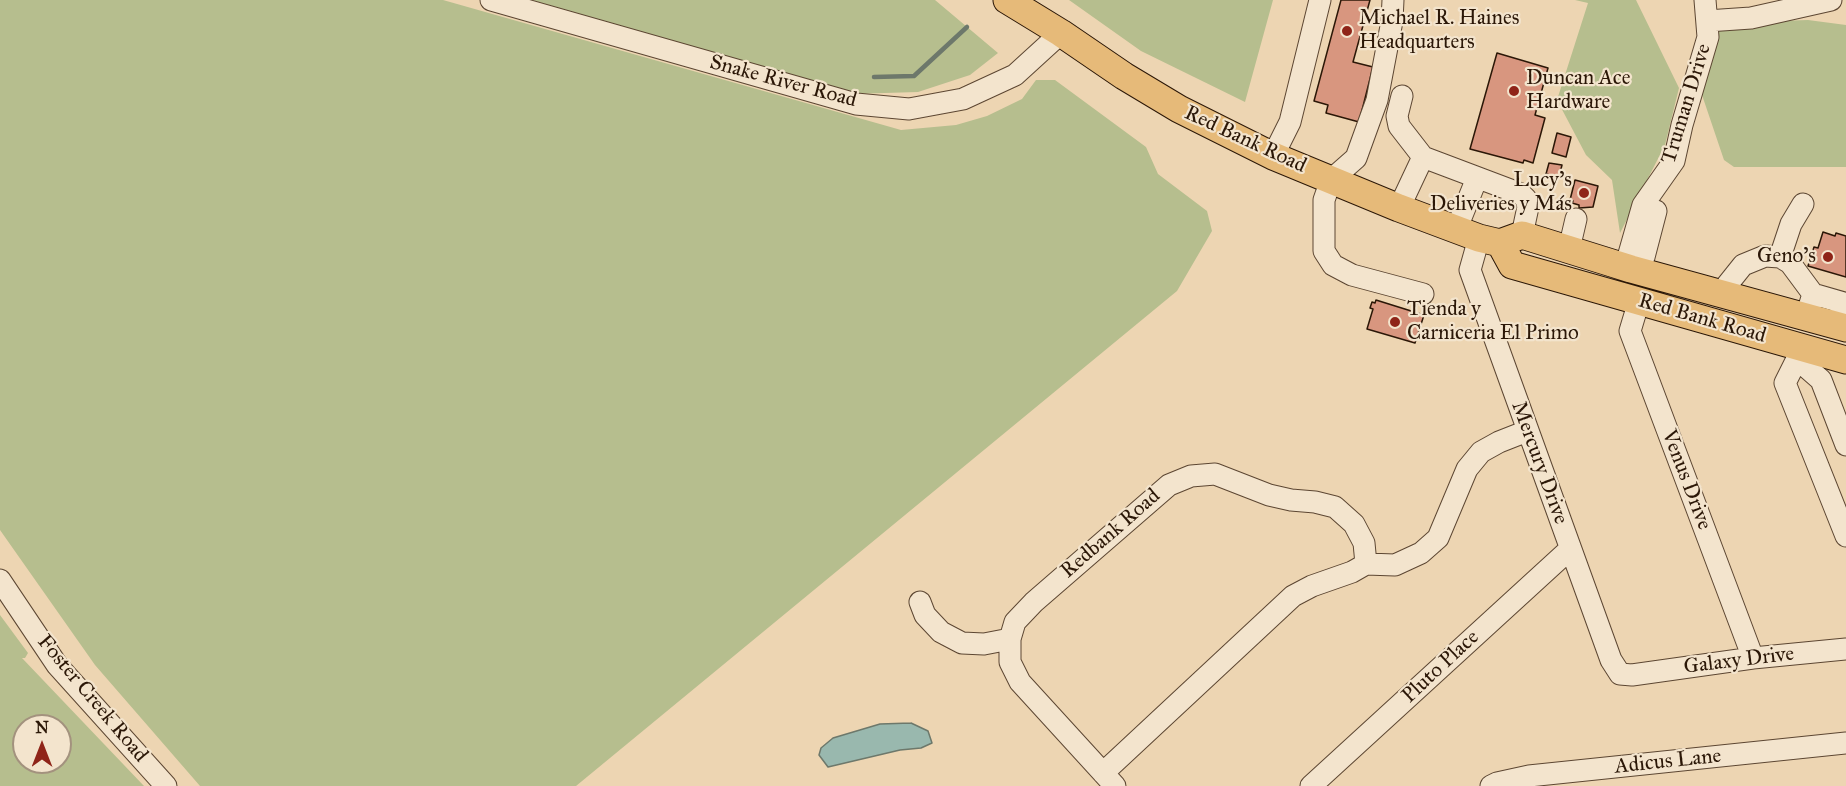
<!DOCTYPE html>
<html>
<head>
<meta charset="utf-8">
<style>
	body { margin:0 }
	#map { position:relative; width:1846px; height:786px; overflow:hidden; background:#edd5b2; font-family:"IM FELL Great Primer",serif }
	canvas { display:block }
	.north { position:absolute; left:12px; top:714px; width:60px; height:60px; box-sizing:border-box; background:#f3e4cd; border:2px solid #a3927e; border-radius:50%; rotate:0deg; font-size:16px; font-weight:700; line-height:24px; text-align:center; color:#2b1707 }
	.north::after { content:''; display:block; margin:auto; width:21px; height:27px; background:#8f2418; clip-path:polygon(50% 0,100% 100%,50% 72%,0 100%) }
</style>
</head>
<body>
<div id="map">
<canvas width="1846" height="786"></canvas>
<div class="north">N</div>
</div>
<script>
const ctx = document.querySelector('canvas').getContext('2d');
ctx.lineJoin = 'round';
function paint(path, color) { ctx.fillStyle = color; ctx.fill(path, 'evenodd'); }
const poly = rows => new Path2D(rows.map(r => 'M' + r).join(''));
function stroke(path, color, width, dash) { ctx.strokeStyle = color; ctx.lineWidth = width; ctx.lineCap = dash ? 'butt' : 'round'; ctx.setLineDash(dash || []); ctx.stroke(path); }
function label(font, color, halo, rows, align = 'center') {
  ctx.font = font + ' "IM FELL Great Primer",serif'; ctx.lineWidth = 4.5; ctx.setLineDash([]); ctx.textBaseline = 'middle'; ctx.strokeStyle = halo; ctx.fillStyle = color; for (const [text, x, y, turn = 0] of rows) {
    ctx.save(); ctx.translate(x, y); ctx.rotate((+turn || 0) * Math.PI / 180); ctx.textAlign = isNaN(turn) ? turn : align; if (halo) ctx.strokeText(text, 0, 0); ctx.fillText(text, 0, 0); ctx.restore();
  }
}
paint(poly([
	[0,0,443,0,901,130,956,125,987,116,1022,99,1036,80,1055,80,1146,147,1158,174,1207,211,1212,231,1177,291,576,786,200,786,95,665,0,530],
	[532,0,935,0,998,53,970,75,918,92,851,94],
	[1069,0,1273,0,1245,102,1141,51],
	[1575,0,1636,0,1679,88,1665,145,1620,233,1612,180,1586,155,1557,100,1588,3],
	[1808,20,1846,25,1846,167,1734,167,1724,160,1701,92,1712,28,1747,22],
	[0,615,28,653,25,658,22,658,144,786,0,786],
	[24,726,60,726,60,762,24,762]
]), '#b6be8e');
const water = poly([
	[911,723,928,731,932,743,921,748,900,750,828,767,819,755,821,748,833,738,880,724,911,723]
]);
paint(water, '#99b8ae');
stroke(water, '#6d786b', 1.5);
stroke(poly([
	[874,77,914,76,967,27]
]), '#6d786b', 4.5);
const building = poly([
	[1341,0,1370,0,1353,62,1373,67,1359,122,1326,113,1328,105,1314,101,1341,0],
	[1497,53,1548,68,1535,115,1545,118,1533,163,1524,160,1523,163,1470,149,1497,53],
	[1557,133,1571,137,1566,157,1552,153,1557,133],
	[1549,163,1562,165,1559,177,1546,174,1549,163],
	[1575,180,1598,186,1593,207,1579,208,1579,205,1572,203,1573,201,1570,200,1575,180],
	[1823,232,1835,236,1836,233,1846,236,1846,277,1808,266,1814,247,1818,248,1823,232],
	[1376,300,1424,315,1415,343,1367,329,1373,309,1370,308,1372,302,1375,303,1376,300]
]);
paint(building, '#d8967f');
stroke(building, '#2b1707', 1.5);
const minor = poly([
	[491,0,856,104,909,109,963,99,1015,75,1061,33],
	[1393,0,1392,21,1377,100,1356,158,1331,180,1324,200,1324,251,1333,265,1352,275,1423,294],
	[1707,21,1751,18,1831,0],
	[1402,96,1397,116,1399,126,1423,157,1521,194,1526,199,1528,207,1522,235],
	[1273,156,1290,122,1320,0],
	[1399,208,1423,157],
	[1456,230,1477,178],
	[1479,238,1470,270,1611,660,1620,674,1632,675,1753,658,1846,649],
	[1569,249,1576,219],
	[1780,257,1791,224,1803,204],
	[1633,264,1644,257,1656,211],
	[1631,269,1633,264,1629,254,1643,205,1674,161,1682,125,1708,37,1705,0],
	[1813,294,1844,303,1838,326],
	[1725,295,1727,285,1743,265,1765,256,1780,257,1790,263,1813,294,1806,317],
	[1639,301,1630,331,1753,658],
	[1799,347,1797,359,1785,383,1846,536],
	[1797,359,1821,380,1846,445],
	[0,580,57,665,166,786],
	[920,602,925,615,941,632,962,643,984,644,1010,639],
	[1103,773,1293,596,1312,586,1352,572,1366,564,1395,565,1421,553,1438,538,1467,469,1481,452,1499,442,1527,431],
	[1115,786,1020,682,1010,662,1010,639,1015,622,1034,602,1169,485,1191,476,1215,474,1269,495,1291,500,1315,502,1335,507,1354,524,1364,543,1366,564],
	[1311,786,1570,549],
	[1491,786,1497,783,1529,776,1846,743]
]);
const major = poly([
	[1007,0,1061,33,1124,76,1179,109,1273,156,1399,208,1479,238,1500,243,1522,235,1631,269,1846,328],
	[1500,243,1512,265,1846,360]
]);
stroke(minor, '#5c4632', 23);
stroke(major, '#2b1707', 29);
stroke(minor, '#f3e4cd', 21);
stroke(major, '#e6ba79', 27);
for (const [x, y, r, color] of [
	[1347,31,6,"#8f2418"],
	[1514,91,6,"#8f2418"],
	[1584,193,6,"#8f2418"],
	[1828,257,6,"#8f2418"],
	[1395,322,6,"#8f2418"]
]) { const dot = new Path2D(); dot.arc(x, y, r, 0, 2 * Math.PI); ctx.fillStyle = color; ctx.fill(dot); stroke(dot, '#f3e4cd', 2); }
label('21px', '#2b1707', '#f3e4cd', [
	["Michael R. Haines",1359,19],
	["Headquarters",1359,43],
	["Duncan Ace",1526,79],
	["Hardware",1526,103],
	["Lucy's",1572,181,"right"],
	["Deliveries y Más",1572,205,"right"],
	["Geno's",1816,257,"right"],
	["Tienda y",1407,310],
	["Carniceria El Primo",1407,334]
], 'left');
label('21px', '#2b1707', '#f3e4cd', [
	["Snake River Road",783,82,15],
	["Truman Drive",1687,104,-73],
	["Red Bank Road",1245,140,25],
	["Red Bank Road",1702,319,16],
	["Mercury Drive",1539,463,70],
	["Venus Drive",1686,480,69],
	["Redbank Road",1111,534,-41],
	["Galaxy Drive",1739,661,-7],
	["Pluto Place",1441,667,-43],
	["Foster Creek Road",92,699,50],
	["Adicus Lane",1668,762,-6]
]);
</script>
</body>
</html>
